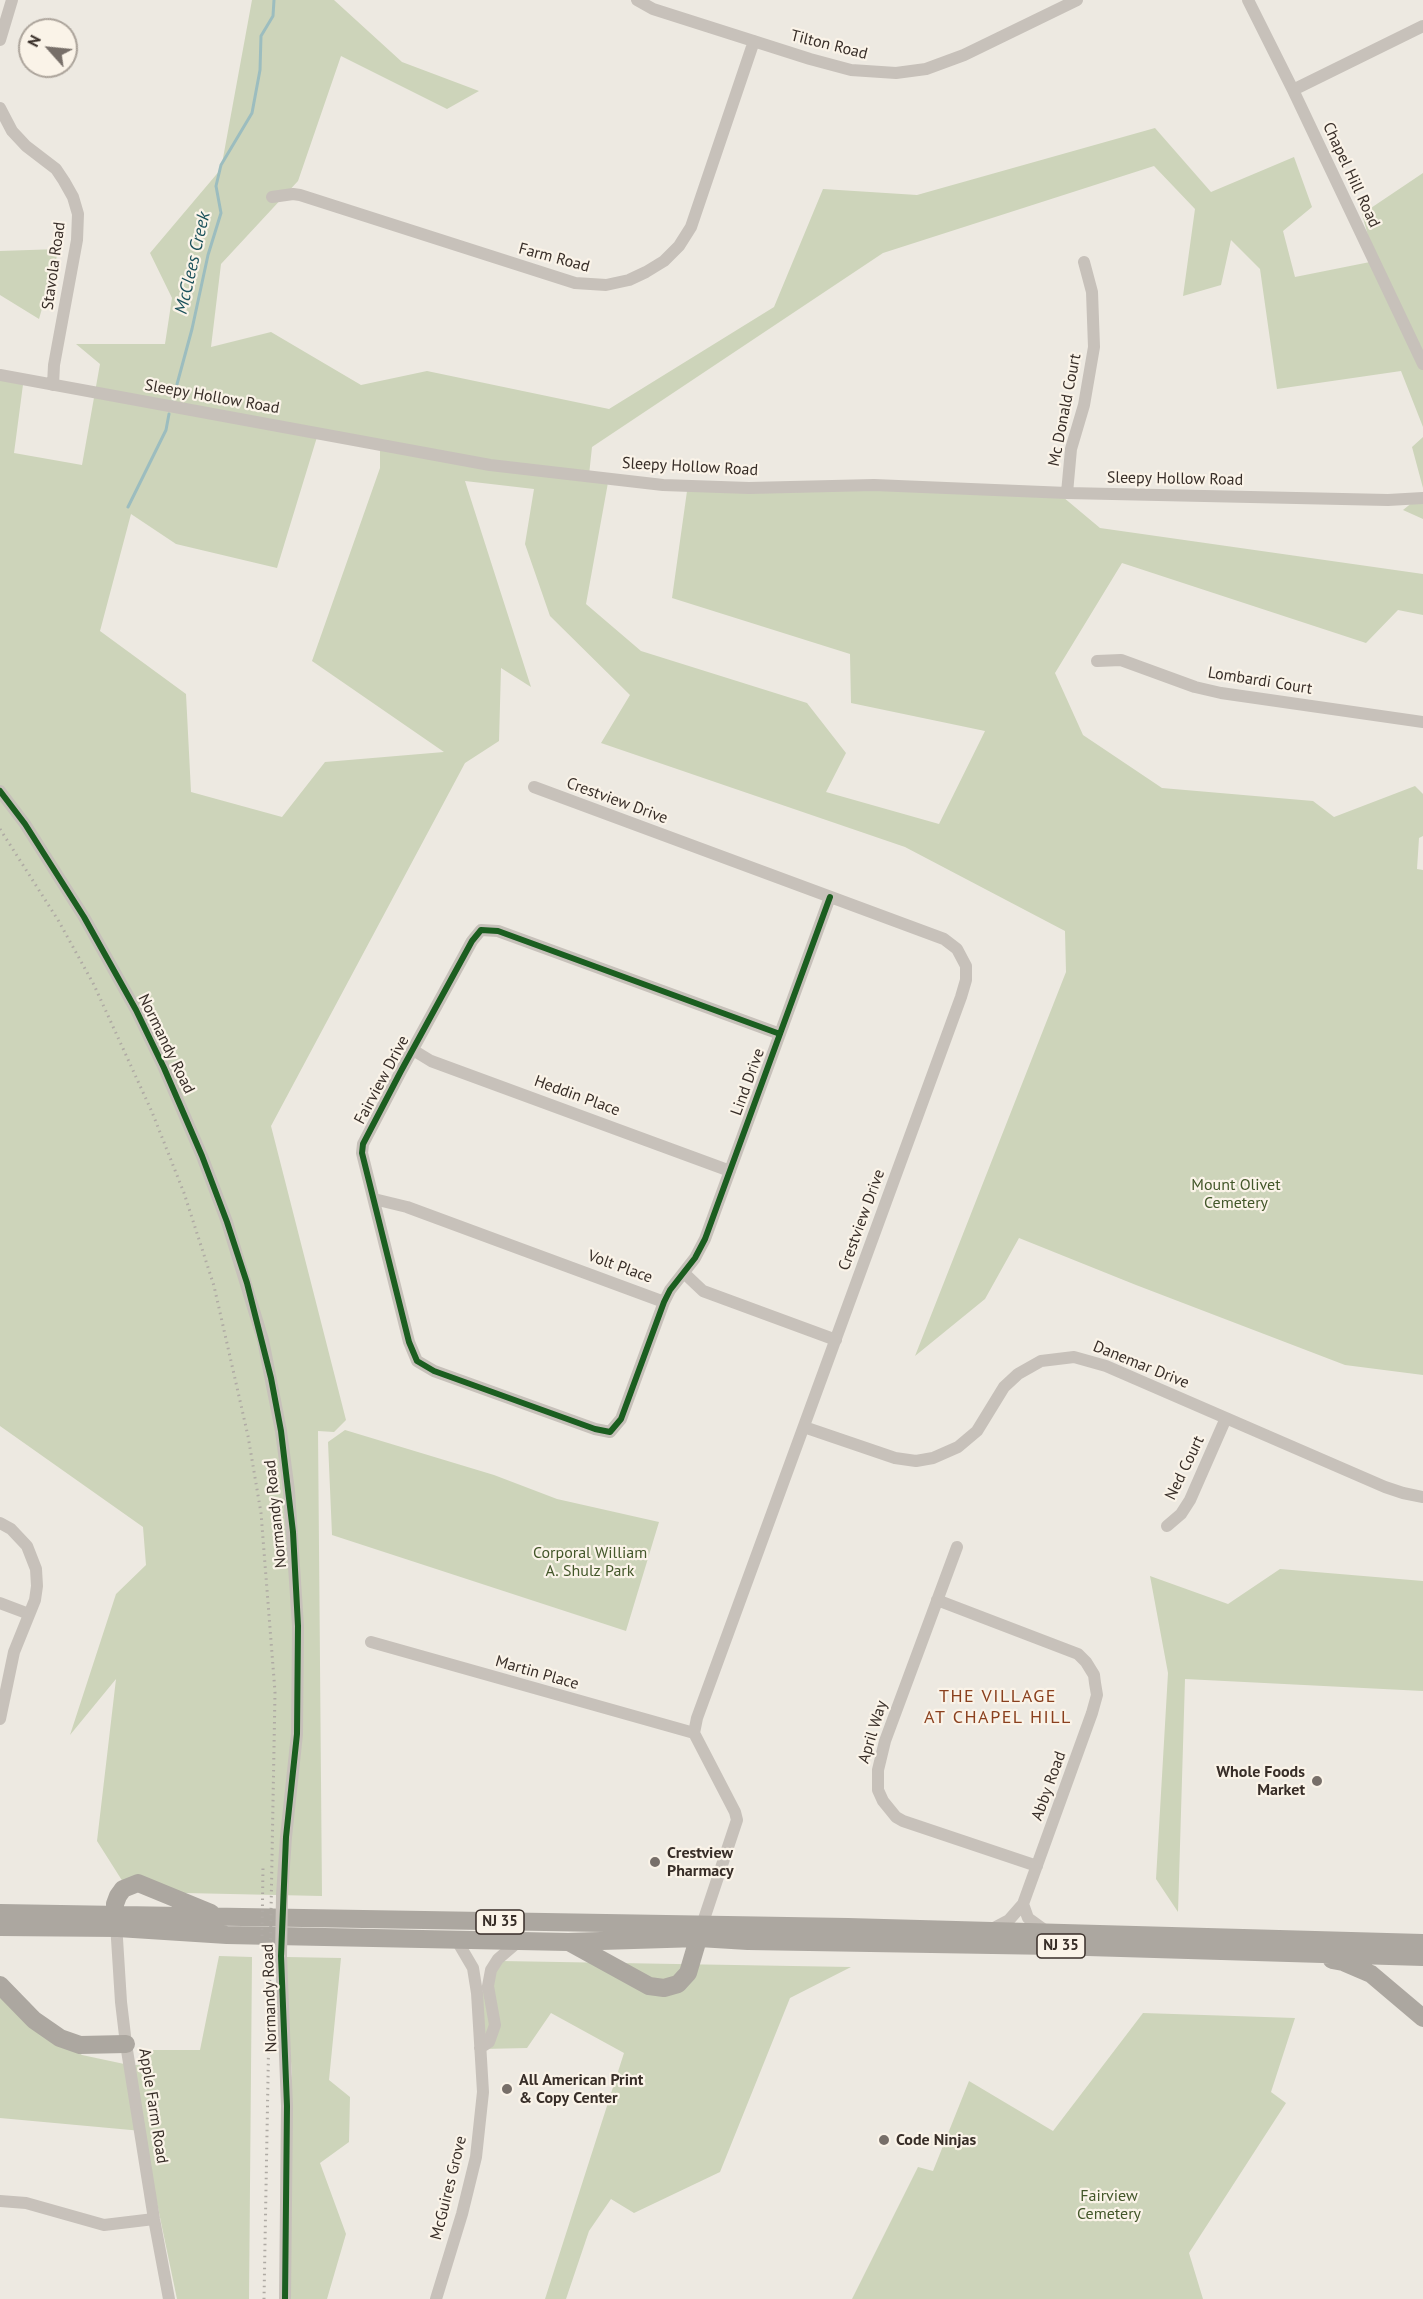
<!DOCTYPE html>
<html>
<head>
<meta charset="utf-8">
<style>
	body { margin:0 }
	#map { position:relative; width:1423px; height:2299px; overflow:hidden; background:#ede9e1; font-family:"PT Sans",sans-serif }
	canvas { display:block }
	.north { position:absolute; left:18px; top:18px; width:60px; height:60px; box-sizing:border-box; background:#faf3e8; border:2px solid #aca49b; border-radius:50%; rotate:297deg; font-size:16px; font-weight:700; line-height:24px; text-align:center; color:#382e28 }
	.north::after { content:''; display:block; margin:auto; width:21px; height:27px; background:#776f69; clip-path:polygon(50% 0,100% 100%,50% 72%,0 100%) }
</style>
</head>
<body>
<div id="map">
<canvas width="1423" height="2299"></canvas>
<div class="north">N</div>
</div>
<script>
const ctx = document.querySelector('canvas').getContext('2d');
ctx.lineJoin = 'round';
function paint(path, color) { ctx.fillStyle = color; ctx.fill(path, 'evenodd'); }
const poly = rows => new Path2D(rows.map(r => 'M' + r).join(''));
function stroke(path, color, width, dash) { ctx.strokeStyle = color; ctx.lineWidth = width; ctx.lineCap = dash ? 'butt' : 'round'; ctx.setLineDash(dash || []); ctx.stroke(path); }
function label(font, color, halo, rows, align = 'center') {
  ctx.font = font + ' "PT Sans",sans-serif'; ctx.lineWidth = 4.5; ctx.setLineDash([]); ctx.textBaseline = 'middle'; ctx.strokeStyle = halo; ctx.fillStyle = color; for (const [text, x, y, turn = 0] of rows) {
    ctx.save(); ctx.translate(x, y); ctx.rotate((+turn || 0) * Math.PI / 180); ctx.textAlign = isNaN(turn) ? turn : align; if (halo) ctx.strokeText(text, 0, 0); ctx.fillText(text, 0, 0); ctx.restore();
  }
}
paint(poly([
	[252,0,334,0,402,62,479,91,447,109,341,56,298,181,221,264,211,347,271,332,361,385,427,371,609,409,774,307,823,189,917,195,1155,128,1211,192,1294,157,1312,207,1283,231,1295,277,1375,261,1362,214,1423,173,1423,427,1401,371,1277,389,1260,269,1231,240,1221,285,1183,296,1195,209,1154,166,883,253,592,447,589,475,609,477,586,604,641,651,807,703,846,753,826,792,939,824,985,731,851,703,850,654,672,598,688,484,1057,492,1100,528,1423,574,1423,615,1398,610,1366,643,1122,563,1055,673,1083,735,1162,788,1313,801,1334,817,1415,786,1423,794,1423,836,1419,838,1417,869,1423,870,1423,1375,1345,1365,1136,1285,1019,1238,985,1299,915,1356,1066,972,1065,931,905,847,601,743,630,695,550,616,525,544,534,489,465,481,531,687,501,668,499,741,465,763,271,1126,346,1420,334,1432,318,1431,322,1896,139,1892,123,1882,97,1841,116,1679,70,1735,116,1594,146,1565,143,1527,0,1426,0,373,24,377,14,453,82,465,100,364,76,344,165,344,172,298,150,253,221,169],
	[317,437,380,448,380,468,312,661,444,752,325,762,282,817,191,792,186,694,100,631,131,514,176,544,277,568],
	[59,249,39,319,0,295,0,251],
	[1423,437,1423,488,1412,447],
	[1423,494,1423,519,1403,510],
	[345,1430,494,1475,557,1499,659,1522,626,1631,332,1535,328,1442],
	[1280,1569,1423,1581,1423,1691,1185,1679,1178,1912,1156,1879,1168,1673,1150,1576,1228,1604],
	[219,1956,252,1957,249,2299,177,2299,142,2131,0,2118,0,1994,82,2055,129,2065,141,2065,153,2050,200,2050],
	[287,1957,341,1958,329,2080,350,2097,349,2142,320,2163,346,2234,327,2299,289,2299,292,2073,286,2003],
	[501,1961,851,1967,790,1998,720,2172,634,2213,611,2199,589,2231,566,2299,545,2299,624,2053,551,2013,527,2048,482,2049,483,1990],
	[1143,2013,1295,2018,1271,2092,1286,2103,1189,2253,1203,2299,852,2299,918,2167,933,2171,969,2081,1053,2131]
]), '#cdd4ba');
stroke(poly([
	[173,399,192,329,208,255,221,213,216,186,221,165,252,113,260,70,261,36,273,16,274,0],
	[128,507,166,430,169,414]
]), '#9cbdbf', 3);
stroke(poly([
	[637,0,653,9,810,59,851,70,896,73,926,69,964,55,1077,0],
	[1248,0,1293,90,1423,364],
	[0,40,12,0],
	[1293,90,1423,26],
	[0,108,12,131,26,146,56,169,64,181,73,197,78,214,77,240,54,365,53,385],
	[272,197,293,194,300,195,575,283,606,285,629,280,646,272,664,261,679,246,691,227,754,41],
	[0,375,490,465,663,485,749,488,874,485,1067,493,1388,500,1423,498],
	[1067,493,1071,449,1084,405,1094,347,1092,292,1084,262],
	[1097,661,1121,660,1195,687,1221,693,1423,722],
	[534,787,944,939,957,949,966,966,966,980,961,997,697,1718,694,1733,735,1812,737,1820,702,1925],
	[0,791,25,824,84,917,136,1010,164,1068,202,1156,227,1222,263,1340,281,1431,289,1491,298,1626,297,1734,286,1837,282,1895],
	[780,1034,498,931,481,930,472,941,401,1071,363,1144,362,1153,409,1342,417,1361,434,1371,595,1429,610,1432,621,1419,664,1302,670,1290,695,1258,705,1239,830,897],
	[413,1050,431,1061,730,1171],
	[374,1199,407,1207,664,1302],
	[684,1273,703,1291,836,1340],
	[804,1427,895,1458,916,1461,933,1458,958,1447,977,1431,1004,1387,1018,1374,1041,1361,1074,1357,1106,1366,1385,1487,1403,1493,1423,1497],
	[0,1523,11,1529,27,1546,36,1569,37,1586,35,1600,14,1652,0,1719],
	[1167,1526,1181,1514,1190,1500,1226,1418],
	[957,1547,885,1741,878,1770,878,1790,883,1801,896,1817,903,1821,1037,1866],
	[937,1600,1078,1654,1086,1662,1094,1675,1095,1683,1097,1695,1092,1713,1023,1904,1009,1920,990,1930],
	[0,1603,29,1614],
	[371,1642,694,1733],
	[1023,1904,1028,1918,1046,1931],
	[116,1923,121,2002,126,2044,154,2219,169,2299],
	[281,1956,287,2106,285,2299],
	[480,2048,489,2042,495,2025,488,1986,491,1970,498,1959,519,1941],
	[0,2201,26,2203,104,2225,154,2219],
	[436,2299,462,2214,476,2157,483,2092,477,1993,473,1968,456,1939]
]), '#c7c1ba', 12);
stroke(poly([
	[0,1913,848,1927,1423,1943],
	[115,1916,115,1904,118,1896,123,1889,138,1883,211,1913],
	[0,1927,118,1928,227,1935,568,1942,699,1938,748,1941,1054,1946,1423,1957],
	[569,1942,649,1986,664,1988,678,1984,688,1973,701,1929],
	[1332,1960,1343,1962,1371,1974,1423,2018],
	[0,1985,34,2020,60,2038,80,2045,126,2044]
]), '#aca7a0', 18);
stroke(poly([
	[0,829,58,920,94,985,152,1112,184,1193,214,1286,248,1436,261,1513,275,1692,264,2299],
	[262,1936,263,1867]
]), '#afaaa4', 3, [1.5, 4.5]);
stroke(poly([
	[281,1956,282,1895]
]), '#c7c1ba', 12);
stroke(poly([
	[0,791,25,824,84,917,136,1010,164,1068,202,1156,227,1222,247,1283,271,1378,281,1431,293,1532,298,1626,297,1734,286,1837,281,1956,287,2106,285,2299],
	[780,1034,498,931,481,930,472,941,401,1071,363,1144,362,1153,409,1342,417,1361,434,1371,595,1429,610,1432,621,1419,664,1302,670,1290,695,1258,705,1239,830,897]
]), '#1b5e20', 6);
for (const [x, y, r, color] of [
	[1317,1781,6,"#776f69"],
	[655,1862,6,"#776f69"],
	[507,2089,6,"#776f69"],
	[884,2140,6,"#776f69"]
]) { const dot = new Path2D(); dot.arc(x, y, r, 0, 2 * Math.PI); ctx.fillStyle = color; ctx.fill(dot); stroke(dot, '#faf3e8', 2); }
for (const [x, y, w] of [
	[500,1922,48],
	[1061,1946,48]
]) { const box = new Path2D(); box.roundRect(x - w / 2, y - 12, w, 24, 4.5); ctx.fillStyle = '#faf3e8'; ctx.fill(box); stroke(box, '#382e28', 1.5); }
label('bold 15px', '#382e28', null, [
	["NJ 35",500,1922],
	["NJ 35",1061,1946]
]);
label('16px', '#382e28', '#faf3e8', [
	["Tilton Road",829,45,14],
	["Chapel Hill Road",1351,175,65],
	["Farm Road",554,258,15],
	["Stavola Road",54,266,-82],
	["Sleepy Hollow Road",212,397,10],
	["Mc Donald Court",1065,410,-79],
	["Sleepy Hollow Road",690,467,3],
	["Sleepy Hollow Road",1175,479,1],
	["Lombardi Court",1260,681,9],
	["Crestview Drive",617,801,20],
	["Normandy Road",166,1044,64],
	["Fairview Drive",382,1080,-62],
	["Lind Drive",748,1082,-70],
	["Heddin Place",577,1096,20],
	["Crestview Drive",862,1220,-70],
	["Volt Place",620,1267,20],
	["Danemar Drive",1141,1365,22],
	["Ned Court",1185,1468,-64],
	["Normandy Road",276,1514,-96],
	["Martin Place",537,1673,16],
	["April Way",873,1732,-73],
	["Abby Road",1049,1786,-70],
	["Normandy Road",270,1998,-92],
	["Apple Farm Road",153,2106,81],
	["McGuires Grove",449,2188,-76]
]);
label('16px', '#43572a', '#faf3e8', [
	["Mount Olivet",1236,1185],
	["Cemetery",1236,1203],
	["Corporal William",590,1553],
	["A. Shulz Park",590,1571],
	["Fairview",1109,2196],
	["Cemetery",1109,2214]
]);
label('bold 16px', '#382e28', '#faf3e8', [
	["Whole Foods",1305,1772,"right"],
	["Market",1305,1790,"right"],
	["Crestview",667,1853],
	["Pharmacy",667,1871],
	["All American Print",519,2080],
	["& Copy Center",519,2098],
	["Code Ninjas",896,2140]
], 'left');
label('italic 18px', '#1b515b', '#faf3e8', [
	["McClees Creek",193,263,-77]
]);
ctx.letterSpacing = '1.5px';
label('18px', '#8a401e', '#faf3e8', [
	["THE VILLAGE",998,1697],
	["AT CHAPEL HILL",998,1718]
]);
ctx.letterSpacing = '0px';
</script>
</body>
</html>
